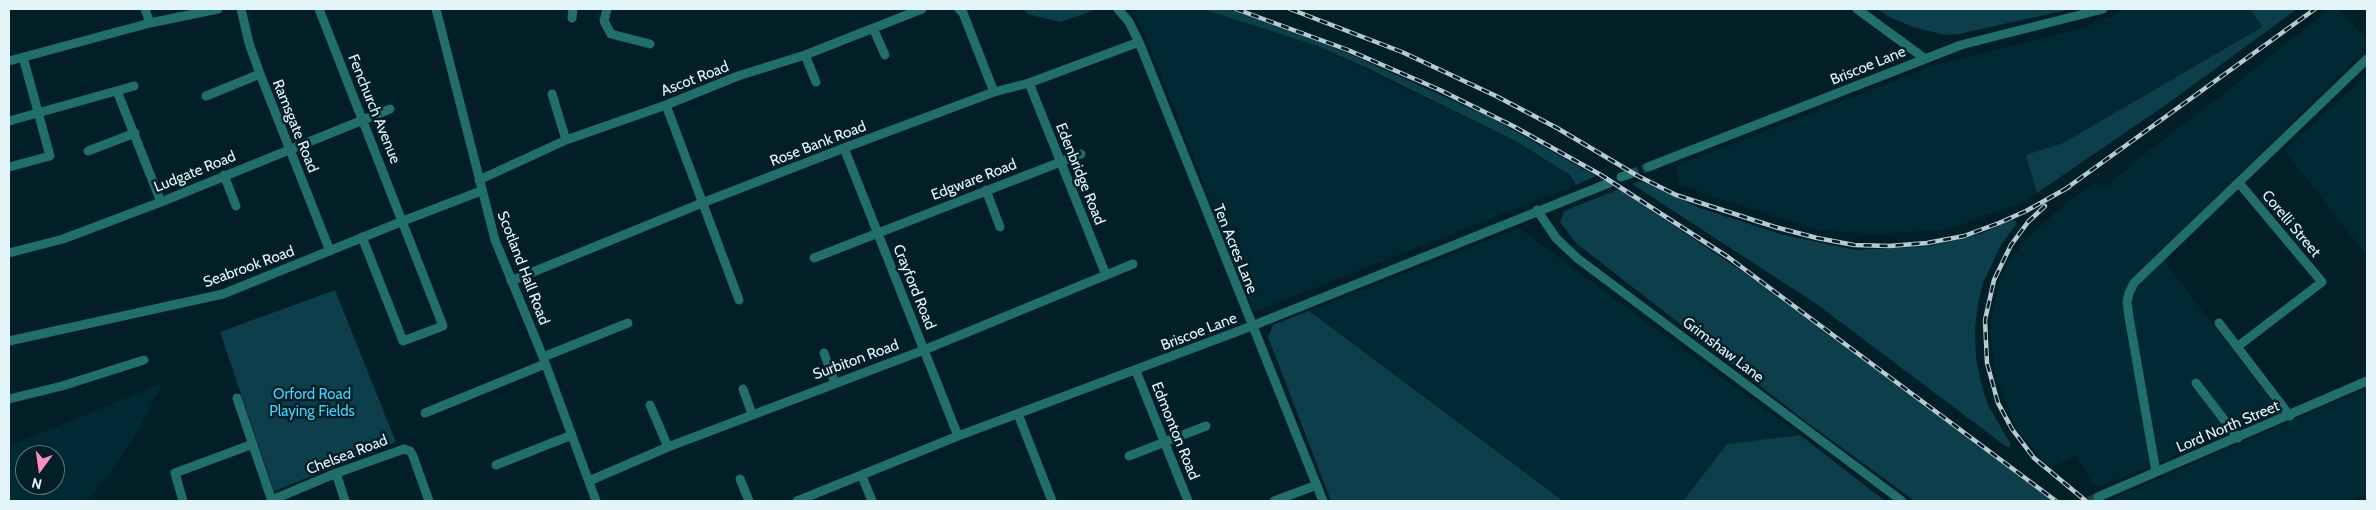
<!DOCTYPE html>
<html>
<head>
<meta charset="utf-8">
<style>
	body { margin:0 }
	#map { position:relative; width:2376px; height:510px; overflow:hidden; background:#021f28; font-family:Cabin,sans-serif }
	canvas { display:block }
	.frame { position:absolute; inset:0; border:10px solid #e4f5fa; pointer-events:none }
	.north { position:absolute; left:15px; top:445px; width:50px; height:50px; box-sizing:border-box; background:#021f28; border:1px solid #5c757c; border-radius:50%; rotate:194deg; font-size:14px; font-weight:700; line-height:20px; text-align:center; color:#e4f5fa }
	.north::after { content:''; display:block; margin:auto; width:18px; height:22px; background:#fb8fc4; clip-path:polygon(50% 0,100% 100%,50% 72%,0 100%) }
</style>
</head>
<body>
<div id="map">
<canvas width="2376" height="510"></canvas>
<div class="frame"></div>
<div class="north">N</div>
</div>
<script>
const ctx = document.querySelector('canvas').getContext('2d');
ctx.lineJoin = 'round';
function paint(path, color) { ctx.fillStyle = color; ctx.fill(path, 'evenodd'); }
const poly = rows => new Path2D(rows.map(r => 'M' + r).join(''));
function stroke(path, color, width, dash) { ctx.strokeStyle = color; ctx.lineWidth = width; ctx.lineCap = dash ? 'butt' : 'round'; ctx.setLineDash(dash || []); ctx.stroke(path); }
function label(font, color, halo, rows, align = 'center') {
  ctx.font = font + ' Cabin,sans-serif'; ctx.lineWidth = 5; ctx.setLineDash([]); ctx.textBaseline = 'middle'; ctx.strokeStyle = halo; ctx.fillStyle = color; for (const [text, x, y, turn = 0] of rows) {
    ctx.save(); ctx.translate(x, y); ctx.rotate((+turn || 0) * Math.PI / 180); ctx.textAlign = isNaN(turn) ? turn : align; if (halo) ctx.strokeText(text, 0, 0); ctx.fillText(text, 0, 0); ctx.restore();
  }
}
paint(poly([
	[1131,9,1202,9,1315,45,1519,143,1570,175,1576,185,1254,312,1145,35],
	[2122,9,2250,9,2262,27,2063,143,2027,155,2037,193,2019,203,1949,229,1877,234,1828,231,1810,227,1705,194,1680,184,1676,166,1932,66,2076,30,2111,17],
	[2329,9,2339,9,2367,40,2367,47,2159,254,2276,407,2169,459,2096,488,2076,456,2051,467,2038,455,2015,426,1995,374,1990,333,1993,309,1998,286,2008,263,2026,239,2064,205,2095,183,2107,186,2143,155,2217,99],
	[2367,75,2367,256,2284,150],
	[1519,228,1800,435,1727,444,1683,501,1563,501,1309,311],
	[163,383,132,441,112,471,86,501,9,501,9,446],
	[25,455,55,455,55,485,25,485],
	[2367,388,2367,494,2350,501,2115,501,2113,498]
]), '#002933');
paint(poly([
	[1024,9,1097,9,1061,22,1027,14],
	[1202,9,1229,9,1312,38,1354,56,1489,117,1596,176,1576,185,1570,175,1519,143,1367,68,1315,45],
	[1877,9,2072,9,1959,34,1945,35,1913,27,1891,18],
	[2250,9,2297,9,2170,102,2037,193,2026,155,2063,143,2262,27],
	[1641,181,1700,208,1780,234,1855,250,1931,246,1980,234,2013,219,2017,223,2001,245,1983,283,1978,304,1975,328,1976,358,1981,383,1988,405,2011,445,2008,448,1815,303,1632,184],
	[1619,189,1755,280,2052,501,1915,501,1808,423,1577,244,1560,222,1564,211],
	[335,290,396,442,274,491,220,332],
	[1309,311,1563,501,1331,501,1268,337,1273,325],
	[1800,435,1885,501,1683,501,1727,444]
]), '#0c3e4c');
stroke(poly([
	[1630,174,1648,167],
	[2089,501,2098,497]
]), '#243f48', 9, [9, 4.5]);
stroke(poly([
	[145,9,150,23],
	[241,9,249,43,260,74,330,251],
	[319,9,443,326,403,341,362,237],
	[436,9,495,240,543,357,596,501],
	[607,9,604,21,611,34,650,44],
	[959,9,963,13,994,92],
	[1118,9,1129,22,1139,42,1323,501],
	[1857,9,1924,58],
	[572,18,573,9],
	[873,28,885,55],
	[805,55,816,82],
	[9,61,150,23,218,9],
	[1029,83,1106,275],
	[117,91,161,202],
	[552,94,566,140],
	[206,96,260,74],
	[666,105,739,300],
	[9,121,134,86],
	[844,148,958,436],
	[88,151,135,133],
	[9,167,50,156,23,57],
	[1648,167,1961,45,2103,9],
	[224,175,236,206],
	[1621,177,1630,174],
	[479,180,566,140,666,105,738,76,805,55,922,9],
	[986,190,1000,227],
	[1537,210,1556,238,1577,258,1902,501],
	[9,253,63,239,161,202,390,109],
	[814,258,1081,154],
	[511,281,702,203,844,148,994,92,1029,83,1139,42],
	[2219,323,2290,416],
	[9,341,223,294,403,221,481,191],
	[2237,347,2322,282,2239,183],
	[824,353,835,383],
	[543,357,628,323],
	[1136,371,1188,501],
	[2196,383,2238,438],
	[743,389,752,414],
	[237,398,272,501],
	[9,399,62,386,144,360],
	[650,405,668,447],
	[425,413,545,364],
	[1018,414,1052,501],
	[1129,456,1206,426],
	[496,465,572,435],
	[2156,472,2129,317,2127,302,2129,293,2134,283,2367,59],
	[336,473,345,501],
	[862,476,872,501],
	[740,479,749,501],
	[589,481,668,447,924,350,1133,264],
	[2098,497,2367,381],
	[272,500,334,474,404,449,410,451,413,456,429,501],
	[183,501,175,473,253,444],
	[797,501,958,436,1252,326,1609,183],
	[1274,501,1317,485]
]), '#216e6d', 9);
const rail = poly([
	[1236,9,1348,50,1440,90,1513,126,1601,175,1728,257,2056,501],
	[1290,9,1402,52,1496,96,1557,128,1638,176,1676,195,1775,227,1817,238,1854,245,1889,246,1927,243,1964,236,1999,223,2026,211,2069,187],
	[2064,190,2315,9],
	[2045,206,2028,222,2011,245,1994,280,1985,320,1987,363,1998,403,2012,429,2034,458,2086,501]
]);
stroke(rail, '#b6cad0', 4.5);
stroke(rail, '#021f28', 2.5, [8]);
label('15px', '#e4f5fa', '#021f28', [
	["Briscoe Lane",1868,66,-22],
	["Ascot Road",695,79,-21],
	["Fenchurch Avenue",374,109,68],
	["Ramsgate Road",295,126,68],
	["Rose Bank Road",818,144,-21],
	["Ludgate Road",195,172,-22],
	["Edenbridge Road",1080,174,68],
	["Edgware Road",974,180,-21],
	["Corelli Street",2291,224,50],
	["Ten Acres Lane",1235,249,68],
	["Seabrook Road",249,267,-20],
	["Scotland Hall Road",523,268,69],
	["Crayford Road",914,287,68],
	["Briscoe Lane",1199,332,-21],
	["Grimshaw Lane",1723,350,37],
	["Surbiton Road",856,360,-20],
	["Lord North Street",2228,427,-23],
	["Edmonton Road",1175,431,68],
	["Chelsea Road",347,455,-21]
]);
label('15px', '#3ed4fb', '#021f28', [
	["Orford Road",312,395],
	["Playing Fields",312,412]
]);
</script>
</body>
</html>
